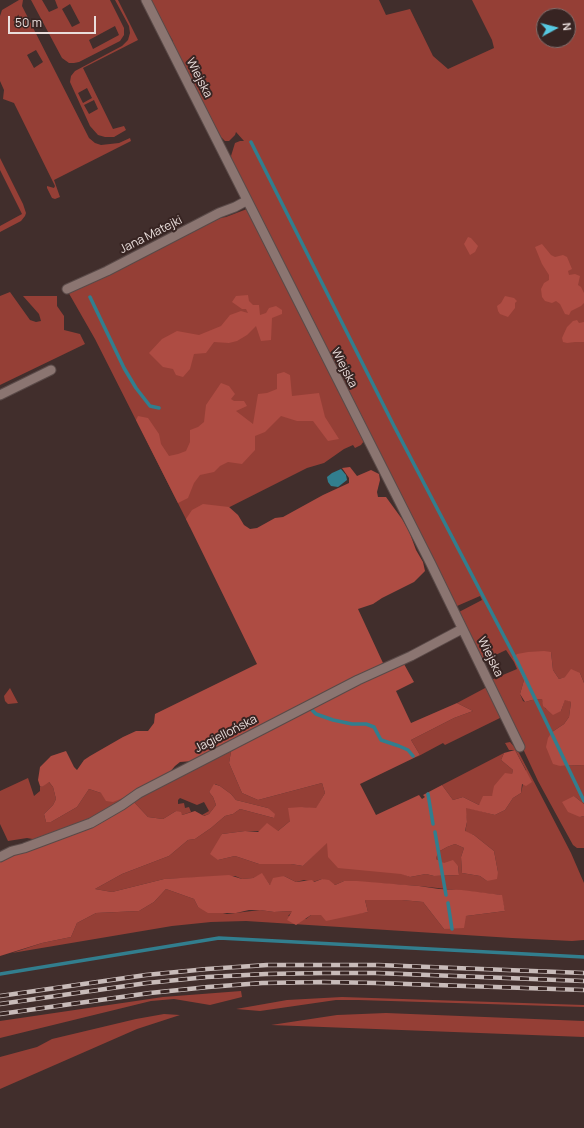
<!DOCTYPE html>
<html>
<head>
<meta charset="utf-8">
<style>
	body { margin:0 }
	#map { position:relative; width:584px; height:1128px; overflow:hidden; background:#412e2c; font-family:Manrope,sans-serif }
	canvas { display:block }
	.north { position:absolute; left:536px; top:8px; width:40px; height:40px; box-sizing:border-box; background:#372422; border:1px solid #7f6e6c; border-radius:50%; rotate:83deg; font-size:11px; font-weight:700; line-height:16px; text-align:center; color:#eadedc }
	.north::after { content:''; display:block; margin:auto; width:14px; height:18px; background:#57c9e1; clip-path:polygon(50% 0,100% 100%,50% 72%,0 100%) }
	.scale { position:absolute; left:8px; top:16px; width:88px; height:18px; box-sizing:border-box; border:2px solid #eadedc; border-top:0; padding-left:5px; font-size:12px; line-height:14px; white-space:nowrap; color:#eadedc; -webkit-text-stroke:3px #372422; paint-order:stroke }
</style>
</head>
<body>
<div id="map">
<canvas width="584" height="1128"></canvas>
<div class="north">N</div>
<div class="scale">50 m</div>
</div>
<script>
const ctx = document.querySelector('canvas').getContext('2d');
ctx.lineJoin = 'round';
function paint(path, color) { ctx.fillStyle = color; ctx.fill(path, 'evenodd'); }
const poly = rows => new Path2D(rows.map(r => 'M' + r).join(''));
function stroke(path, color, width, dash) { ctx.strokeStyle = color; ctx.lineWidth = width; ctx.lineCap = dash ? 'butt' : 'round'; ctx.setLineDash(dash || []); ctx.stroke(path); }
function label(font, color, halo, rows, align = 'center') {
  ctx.font = font + ' Manrope,sans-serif'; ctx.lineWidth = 4; ctx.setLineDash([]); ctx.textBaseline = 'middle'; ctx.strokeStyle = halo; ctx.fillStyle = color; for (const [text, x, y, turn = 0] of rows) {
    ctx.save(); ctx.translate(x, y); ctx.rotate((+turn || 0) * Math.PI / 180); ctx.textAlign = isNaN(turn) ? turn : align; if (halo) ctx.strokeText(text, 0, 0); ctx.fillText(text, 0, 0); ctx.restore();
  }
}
paint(poly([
	[19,0,23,0,22,6,89,138,95,143,101,145,119,143,130,138,131,141,54,180,60,197,55,199,52,198,47,188,47,186,54,188,55,186,14,103,3,99,4,90,0,81,0,16,2,10],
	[36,50,43,62,34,68,27,55],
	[31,0,42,0,49,12,58,8,55,0,110,0,124,28,124,35,120,41,79,62,74,63,69,63,62,58],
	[70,4,80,23,72,27,62,9],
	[115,26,119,35,93,49,89,40],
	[115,0,118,0,138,40,83,68,113,129,124,126,126,130,114,137,105,137,98,135,90,126,70,82,71,76,75,71,122,46,128,40,130,33,129,26],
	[87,88,92,98,83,103,78,93],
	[94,100,98,109,89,114,84,105],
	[148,0,379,0,386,15,410,9,433,56,448,69,494,48,492,40,472,0,584,0,584,683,580,673,559,679,553,670,551,652,524,680,520,694,523,701,525,702,532,700,542,699,544,706,546,709,561,711,565,699,571,702,569,717,564,724,552,732,560,766,584,765,584,804,574,796,580,817,584,816,584,848,577,848,573,845,562,825,538,781,491,680,517,669,514,662,506,650,483,661,459,612,482,600,480,596,457,606,455,605,232,162,231,156,235,143,240,141,244,141,236,132,235,135,229,141,225,141,221,137,172,44,173,41,170,36],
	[544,16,568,16,568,40,544,40],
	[0,158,23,204,26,213,25,216,21,221,0,232,0,226,22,214,0,170],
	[247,209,364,441,361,445,355,448,353,445,344,449,324,463,307,468,190,527,95,339,67,290,214,219,226,217],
	[10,292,30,320,36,322,41,321,39,314,23,296,57,296,57,306,64,316,64,330,80,334,85,344,0,385,0,296],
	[487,687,502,717,445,745,443,743,415,758,420,755,411,740,454,718,473,711,457,703],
	[10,688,18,703,8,704,5,701,4,696],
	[510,742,518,751,571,853,584,883,584,940,572,941,512,938,246,921,211,922,172,926,12,953,42,943,71,937,77,923,96,913,139,911,154,902,166,889,194,899,198,907,227,914,260,910,274,912,293,911,288,916,306,919,311,915,355,914,368,912,365,900,402,900,423,902,444,929,466,916,505,911,501,895,419,886,344,881,335,885,322,879,313,882,304,880,296,882,284,876,270,885,262,874,253,878,242,879,235,876,164,879,112,892,95,889,122,874,169,856,188,840,195,839,211,828,225,816,233,814,240,809,274,818,268,808,236,800,231,794,220,786,215,784,209,792,213,797,216,805,209,814,203,816,202,815,209,811,204,802,197,805,180,798,178,800,178,804,184,803,185,808,189,807,191,812,182,815,176,811,163,819,148,817,133,801,141,794,232,746,229,763,242,793,258,800,322,783,325,793,316,809,302,807,290,821,278,831,245,831,222,834,218,860,235,856,259,864,291,864,303,866,327,842,410,877,426,874,434,876,459,875,458,866,443,863,436,859,438,852,447,847,455,844,464,848,461,857,462,873,480,876,487,881,498,872,494,851,474,835,465,832,467,822,465,807,495,815,505,810,513,798,521,793,526,770,515,750,509,750,505,743],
	[504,753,501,760,513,770,512,775,492,796,479,805,463,797,453,800,442,785],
	[28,778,34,796,40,791,40,786,42,787,48,781,53,787,56,799,53,805,44,814,46,822,51,822,77,807,89,789,101,793,128,796,101,815,38,840,27,838,8,841,0,824,0,791],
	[241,991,242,997,210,1005,174,999,151,1001,0,1038,0,1021,163,997],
	[342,997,584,1005,584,1007,358,1000,336,1000,260,1011,236,1009,287,1000],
	[386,1013,584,1021,584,1037,271,1025,337,1015],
	[164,1014,180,1015,137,1029,0,1089,0,1057,37,1047,52,1039,136,1019]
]), '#953f36');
paint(poly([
	[468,237,471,238,478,246,475,252,470,255,464,244],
	[542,244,551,255,555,257,563,255,567,257,572,269,568,271,569,275,575,274,580,276,578,285,581,287,584,293,584,303,581,306,571,311,569,315,565,314,560,304,556,301,552,303,545,301,542,297,541,289,544,283,549,280,549,275,542,264,535,247],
	[248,295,249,301,253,305,259,305,260,315,266,313,269,308,276,306,282,310,282,314,272,318,271,340,261,341,256,326,247,335,237,341,229,343,214,342,206,353,194,354,190,369,183,377,176,375,173,369,163,367,149,353,162,339,177,331,199,335,221,326,230,315,241,311,248,313,246,309,242,309,232,302,236,296],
	[505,296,514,298,517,301,515,303,515,308,508,317,500,314,498,311,497,306,501,303],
	[577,320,579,323,584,322,584,342,575,342,567,343,563,342,562,338,567,327,573,321],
	[284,372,290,375,292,396,319,393,325,417,339,439,328,441,313,421,297,421,281,416,265,432,255,436,255,450,242,464,228,462,220,466,214,472,200,475,194,483,188,498,178,503,136,420,138,416,148,418,159,434,161,444,169,456,178,454,186,451,190,442,190,430,198,427,204,422,206,405,221,383,229,386,235,394,231,399,234,401,244,401,247,406,236,411,253,424,258,394,267,393,277,389,277,374],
	[350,467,357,476,371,470,379,474,380,480,377,492,378,497,386,497,402,519,409,531,416,550,423,562,425,571,414,582,382,598,373,604,358,609,383,663,363,675,193,761,180,762,175,766,169,773,128,796,113,802,106,801,101,793,89,789,77,807,51,822,46,822,44,814,53,805,56,799,53,787,49,782,42,787,40,786,38,780,40,767,51,756,66,751,74,767,77,770,84,760,90,756,123,737,136,731,148,731,154,723,155,714,257,664,186,519,192,510,203,504,229,507,238,515,244,525,250,529,257,528,275,518,283,517,323,495,349,483,349,478,342,468],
	[544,651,551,652,553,670,559,679,565,677,571,669,580,673,584,683,584,765,560,766,553,764,546,747,548,738,552,732,564,724,569,717,571,702,565,700,561,711,553,715,543,706,542,699,532,700,525,702,520,694,524,680,513,658,517,654,528,652],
	[404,664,414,682,396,691,411,723,457,703,473,711,454,718,411,740,420,755,360,784,376,815,419,795,422,799,425,797,423,795,442,785,453,800,463,797,479,805,483,796,492,796,494,786,505,773,512,774,513,770,501,760,504,753,515,750,532,782,526,786,522,784,521,793,513,798,505,810,495,815,466,808,467,822,465,831,474,835,494,851,498,872,497,879,487,881,480,876,462,873,461,857,464,848,455,844,447,847,438,852,436,859,444,863,453,860,458,866,459,875,434,876,426,874,410,877,401,874,338,868,328,857,327,843,303,866,291,864,259,864,235,856,218,860,210,854,222,834,245,831,258,832,267,823,278,831,290,821,288,808,302,807,316,808,325,793,322,783,258,800,242,793,229,763,232,746,339,693],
	[214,784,220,786,231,794,236,800,268,808,275,814,274,818,240,809,233,814,225,816,211,828,195,839,188,840,169,856,122,874,95,889,112,892,164,879,229,875,242,879,253,878,262,873,270,885,273,878,284,876,296,882,312,880,314,882,322,879,329,880,335,885,344,881,357,881,419,886,439,889,462,890,502,895,505,911,466,916,464,928,444,929,423,902,402,900,365,900,368,912,326,921,321,915,311,915,296,925,287,920,292,911,274,912,260,910,249,910,236,913,208,913,198,907,194,899,166,889,154,902,139,911,96,913,77,923,71,937,42,943,0,956,0,859,104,821,133,801,148,817,163,819,176,811,181,812,182,815,195,811,204,816,209,814,216,805,213,797,209,792],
	[574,796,584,804,584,816,580,817,568,812,562,802]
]), '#ae4c43');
paint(poly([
	[341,469,346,475,347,480,338,487,331,486,328,482,327,477,332,473]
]), '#327e8e');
stroke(poly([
	[251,142,394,426,518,663,584,801],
	[90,297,124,368,136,388,150,406,159,408],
	[311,709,316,714,333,720,352,724,366,724,374,727,381,740,399,746,408,750,413,756],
	[428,794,433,824],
	[435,832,446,895],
	[448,903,452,929],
	[0,974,219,938,584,957]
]), '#327e8e', 3.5);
const street = poly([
	[146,0,431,564,520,747],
	[67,289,107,271,219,213,235,207,246,201],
	[0,395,51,370],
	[0,857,12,851,24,848,91,823,122,805,139,793,358,680,411,656,462,629]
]);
stroke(street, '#5a4a48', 11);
stroke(street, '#8b7571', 9);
const rail = poly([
	[0,996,146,975,207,969,267,965,378,965,584,973],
	[0,1004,147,983,207,977,266,974,324,973,377,973,584,981],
	[0,1014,150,993,208,987,262,983,324,982,377,983,584,990]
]);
stroke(rail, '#c8bbb9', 4.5);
stroke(rail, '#372422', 3, [9]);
label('12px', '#eadedc', '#372422', [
	["Wiejska",199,78,63],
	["Jana Matejki",151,235,-27],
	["Wiejska",344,368,63],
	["Wiejska",490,657,64],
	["Jagiellońska",226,734,-27]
]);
</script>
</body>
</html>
